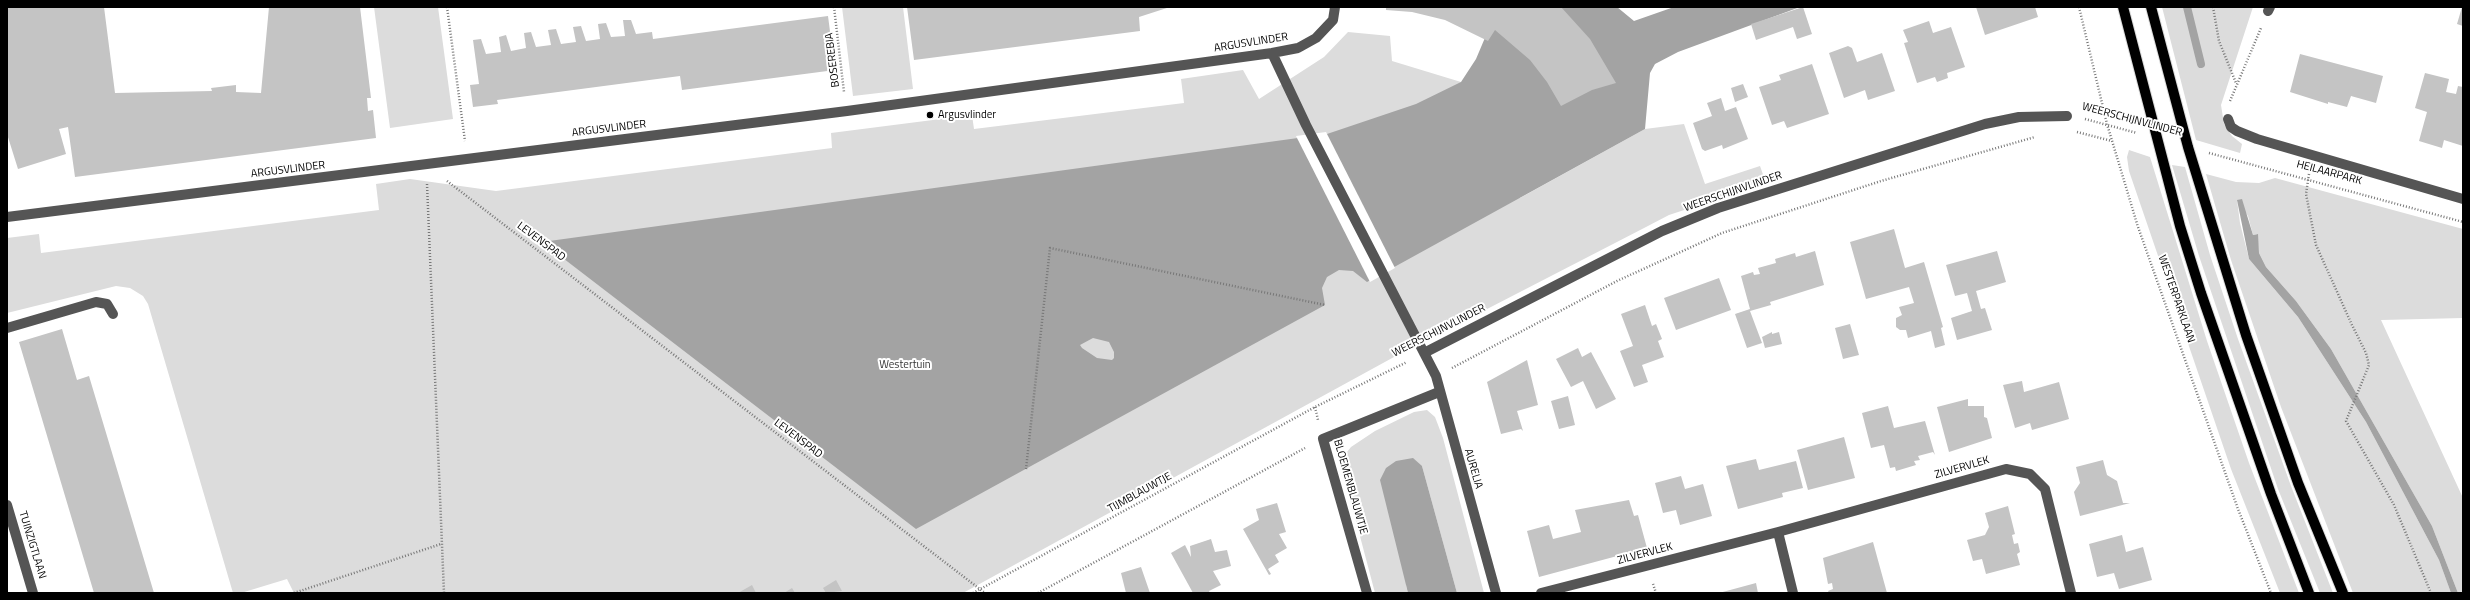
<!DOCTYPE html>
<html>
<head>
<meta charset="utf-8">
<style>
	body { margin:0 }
	#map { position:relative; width:2470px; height:600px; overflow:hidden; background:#fff; font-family:"Titillium Web",sans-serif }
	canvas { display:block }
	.frame { position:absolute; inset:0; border:8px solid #000; pointer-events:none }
</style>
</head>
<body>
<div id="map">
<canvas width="2470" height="600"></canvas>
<div class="frame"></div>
</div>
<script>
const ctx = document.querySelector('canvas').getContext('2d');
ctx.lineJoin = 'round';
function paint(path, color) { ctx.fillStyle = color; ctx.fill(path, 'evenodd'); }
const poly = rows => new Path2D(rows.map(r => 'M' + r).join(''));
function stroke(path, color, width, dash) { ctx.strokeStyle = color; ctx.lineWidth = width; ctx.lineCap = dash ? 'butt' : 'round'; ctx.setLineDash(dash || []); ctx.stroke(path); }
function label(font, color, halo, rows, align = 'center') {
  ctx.font = font + ' "Titillium Web",sans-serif'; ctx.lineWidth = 4; ctx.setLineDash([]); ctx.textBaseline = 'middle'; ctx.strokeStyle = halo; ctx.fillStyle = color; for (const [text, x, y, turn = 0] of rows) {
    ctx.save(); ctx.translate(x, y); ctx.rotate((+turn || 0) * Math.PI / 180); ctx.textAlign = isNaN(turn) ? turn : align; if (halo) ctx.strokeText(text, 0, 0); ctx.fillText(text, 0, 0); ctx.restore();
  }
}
paint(poly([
	[374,7,438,7,453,119,390,128],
	[842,7,903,7,913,89,853,96],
	[2162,7,2253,7,2221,105,2224,124,2232,136,2242,144,2240,153,2196,140],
	[1348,32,1390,36,1392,61,1461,82,1520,198,1645,129,1684,124,1705,184,1760,166,1766,183,1669,215,1646,227,1394,357,963,593,294,593,287,579,241,593,233,593,148,304,143,296,130,288,116,286,7,313,7,238,39,234,41,253,379,210,376,184,410,179,496,191,832,148,831,133,972,115,974,129,1184,103,1181,79,1243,70,1259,99,1324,57],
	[2129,150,2150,157,2207,341,2249,463,2299,593,2280,593,2231,469,2129,171,2127,157],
	[2172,165,2185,167,2210,255,2238,339,2291,486,2333,593,2320,593,2278,489,2199,256],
	[2206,174,2236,182,2259,183,2275,178,2463,229,2463,318,2381,320,2463,498,2463,593,2458,593,2432,526,2331,349,2296,301,2266,267,2259,253,2257,234,2253,235,2248,216,2237,200,2240,223,2249,259,2298,317,2366,422,2439,560,2451,593,2353,593,2281,407,2231,260],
	[1427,410,1435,417,1443,438,1484,593,1457,593,1422,466,1406,585,1408,593,1375,593,1343,472,1343,457,1351,447,1375,431,1414,412]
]), '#dcdcdc');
paint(poly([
	[1498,7,1617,7,1634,21,1674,7,1800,7,1678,52,1655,64,1650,73,1645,129,1367,282,1353,271,1339,270,1327,277,1322,288,1325,305,916,529,542,242,1327,134,1416,104,1461,82,1476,59],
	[1093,338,1109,342,1114,352,1114,358,1112,360,1097,358,1082,348,1080,345],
	[2242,199,2253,235,2258,234,2259,253,2266,267,2296,301,2331,349,2432,526,2458,593,2451,593,2439,560,2366,422,2298,317,2249,259,2237,200],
	[1413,458,1422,466,1457,593,1408,593,1380,480,1386,468,1396,461]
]), '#a3a3a3');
paint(poly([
	[1326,132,1395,268,1370,282,1296,136]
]), '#fff');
stroke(poly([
	[2187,7,2201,64]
]), '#a3a3a3', 8);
paint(poly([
	[7,7,104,7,115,93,212,91,211,88,236,85,236,92,261,93,269,7,360,7,371,98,367,98,368,111,373,110,376,138,75,177,68,127,59,129,66,154,18,169,7,134],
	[907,7,1170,7,1139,17,1140,31,914,60],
	[1386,7,1561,7,1590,39,1616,83,1592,90,1561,106,1547,82,1530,60,1495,30,1488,41,1445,20,1412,12,1386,10],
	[1803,7,1812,34,1797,39,1793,27,1756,40,1751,24],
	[1976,7,2035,7,2038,17,1985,35],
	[2462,7,2463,7,2463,26,2457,24],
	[828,16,835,70,682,90,680,76,497,100,498,104,473,107,470,85,479,84,473,40,481,39,486,54,501,52,499,37,506,35,511,51,526,48,524,33,531,32,536,47,551,45,548,30,556,29,561,44,576,42,573,27,581,26,586,41,600,39,598,24,606,23,611,37,625,36,623,20,631,20,636,34,652,32,653,39],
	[1929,21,1933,33,1951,27,1965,67,1947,73,1948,78,1937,82,1935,77,1917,83,1904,43,1908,42,1903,30],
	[1848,46,1852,48,1857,62,1882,53,1895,91,1868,100,1865,90,1844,98,1829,53],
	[2300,54,2383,76,2376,103,2351,96,2347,107,2328,102,2328,104,2290,92],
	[1812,64,1829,114,1787,128,1784,121,1772,125,1759,87,1781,80,1779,75],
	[2425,73,2449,79,2446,92,2456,94,2458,86,2463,87,2463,146,2444,140,2442,148,2419,141,2427,112,2415,108],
	[1743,84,1748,97,1735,102,1731,88],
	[1721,98,1725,111,1736,107,1748,139,1723,149,1722,145,1705,151,1702,149,1693,123,1712,116,1707,103],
	[1894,229,1905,268,1924,262,1943,327,1941,328,1945,345,1935,348,1931,331,1908,338,1906,330,1900,330,1896,327,1896,318,1902,315,1899,307,1914,303,1909,287,1866,299,1850,242],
	[1815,251,1824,285,1770,302,1771,305,1750,311,1762,343,1747,348,1735,314,1750,309,1741,276,1753,272,1754,275,1760,274,1758,268,1776,263,1775,259,1795,253,1796,257],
	[1997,251,2006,282,1976,291,1981,309,1985,308,1992,330,1957,340,1951,318,1972,311,1967,293,1955,296,1946,265],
	[1719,278,1731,310,1676,330,1664,298],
	[1645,305,1652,326,1656,324,1662,339,1658,341,1664,357,1642,365,1648,382,1634,387,1620,351,1633,346,1621,314],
	[1850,324,1859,355,1843,359,1835,328],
	[62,329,77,380,89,376,154,593,94,593,19,342],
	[1772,332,1772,334,1779,332,1782,344,1765,348,1762,337],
	[1578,348,1582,357,1591,352,1616,399,1596,409,1583,381,1571,387,1556,359],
	[1527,360,1538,405,1517,411,1523,431,1521,429,1501,434,1487,382],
	[2022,381,2024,392,2059,382,2069,419,2032,430,2030,423,2015,428,2003,385],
	[1568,396,1575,425,1559,429,1551,401],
	[1968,399,1968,406,1984,406,1984,417,1987,418,1992,438,1949,452,1937,407],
	[1888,406,1894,428,1925,421,1935,455,1933,452,1918,456,1920,460,1914,461,1916,465,1896,471,1895,467,1890,468,1884,445,1871,448,1862,413],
	[1844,437,1855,478,1808,490,1797,450],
	[1756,459,1759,470,1796,461,1803,488,1782,493,1783,497,1738,509,1726,466],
	[2103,460,2107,475,2117,481,2123,503,2130,503,2080,516,2074,492,2080,483,2076,467],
	[1681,476,1685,489,1703,484,1712,516,1680,525,1676,510,1663,513,1655,483],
	[1629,500,1634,516,1638,515,1647,548,1539,577,1527,531,1549,525,1553,539,1581,532,1575,510],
	[1277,503,1286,532,1279,534,1287,548,1275,555,1279,562,1268,569,1271,574,1269,575,1243,529,1259,520,1256,509],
	[2008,506,2015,534,2012,535,2014,544,2018,543,2020,552,2017,554,2020,565,1986,574,1982,559,1973,561,1967,540,1985,535,1989,527,1985,513],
	[2122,535,2126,552,2143,547,2152,580,2119,589,2114,573,2097,577,2089,544],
	[1211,539,1215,552,1227,550,1231,566,1213,571,1221,585,1209,591,1210,593,1193,593,1171,553,1185,545,1191,557,1190,546],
	[1873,542,1887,593,1829,593,1828,591,1833,589,1832,583,1828,584,1823,558],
	[1141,567,1150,593,1126,593,1121,573],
	[836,580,842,591,826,593,823,588],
	[1756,583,1758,593,1719,593],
	[752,585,756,593,738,593],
	[792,588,795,593,784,593]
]), '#c4c4c4');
const major = poly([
	[2123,7,2180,226,2201,293,2271,494,2309,593],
	[2151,7,2188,147,2246,335,2298,483,2343,593]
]);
stroke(major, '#dbdbdb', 12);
stroke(poly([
	[447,7,465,141],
	[834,7,844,92],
	[2079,7,2107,124,2138,227,2238,509,2271,593],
	[2213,7,2219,41,2236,83],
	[2230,101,2261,28],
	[2085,119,2137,133],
	[2077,132,2112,141],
	[2209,153,2463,222],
	[2309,174,2306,194,2316,245,2352,325,2366,353,2369,365,2346,421,2394,505,2431,593],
	[447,181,985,593],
	[427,184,444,593],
	[1452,368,1617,281,1722,233,1881,181,2035,137],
	[1315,407,1318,420],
	[1026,469,1050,248,1325,305],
	[1653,584,1656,593],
	[294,593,441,544],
	[973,593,1315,407,1407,362],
	[1038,593,1305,448]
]), '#777', 2.5, [1, 2]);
stroke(poly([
	[2268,11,2270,7],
	[1272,53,1306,125,1436,376,1496,593],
	[2228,119,2231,127,2237,131,2257,139,2463,199],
	[7,217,847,111,1272,53,1298,48,1316,38,1333,20,1335,7],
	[7,328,96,302,107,304,113,314],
	[1424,353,1662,231,1718,208,1985,124,2019,117,2067,116],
	[7,505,33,593],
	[1778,532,1793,593],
	[1367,593,1323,439,1439,392],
	[1541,593,1778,532,2006,469,2030,474,2045,489,2071,593]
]), '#555', 10);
stroke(major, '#000', 10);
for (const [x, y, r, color] of [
	[930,115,4,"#000"]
]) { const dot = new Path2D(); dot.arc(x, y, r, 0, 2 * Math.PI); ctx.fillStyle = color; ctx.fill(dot); stroke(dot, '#fff', 1.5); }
label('11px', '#000', '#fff', [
	["ARGUSVLINDER",1251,43,-9],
	["BOSEREBIA",833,60,-97],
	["WEERSCHIJNVLINDER",2132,120,15],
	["ARGUSVLINDER",609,129,-7],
	["ARGUSVLINDER",288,170,-7],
	["HEILAARPARK",2329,173,15],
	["WEERSCHIJNVLINDER",1733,192,-19],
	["LEVENSPAD",541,242,37],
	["WESTERPARKLAAN",2176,299,71],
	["WEERSCHIJNVLINDER",1439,331,-27],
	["LEVENSPAD",798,439,37],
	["ZILVERVLEK",1962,468,-16],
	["AURELIA",1473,469,74],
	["BLOEMENBLAUWTJE",1350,487,74],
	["TIJMBLAUWTJE",1140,493,-29],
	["TUINZIGTLAAN",32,545,73],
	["ZILVERVLEK",1645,554,-15]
]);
label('11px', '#000', '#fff', [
	["Argusvlinder",938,115]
], 'left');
label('11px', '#333', '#fff', [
	["Westertuin",905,365]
]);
</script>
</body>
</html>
